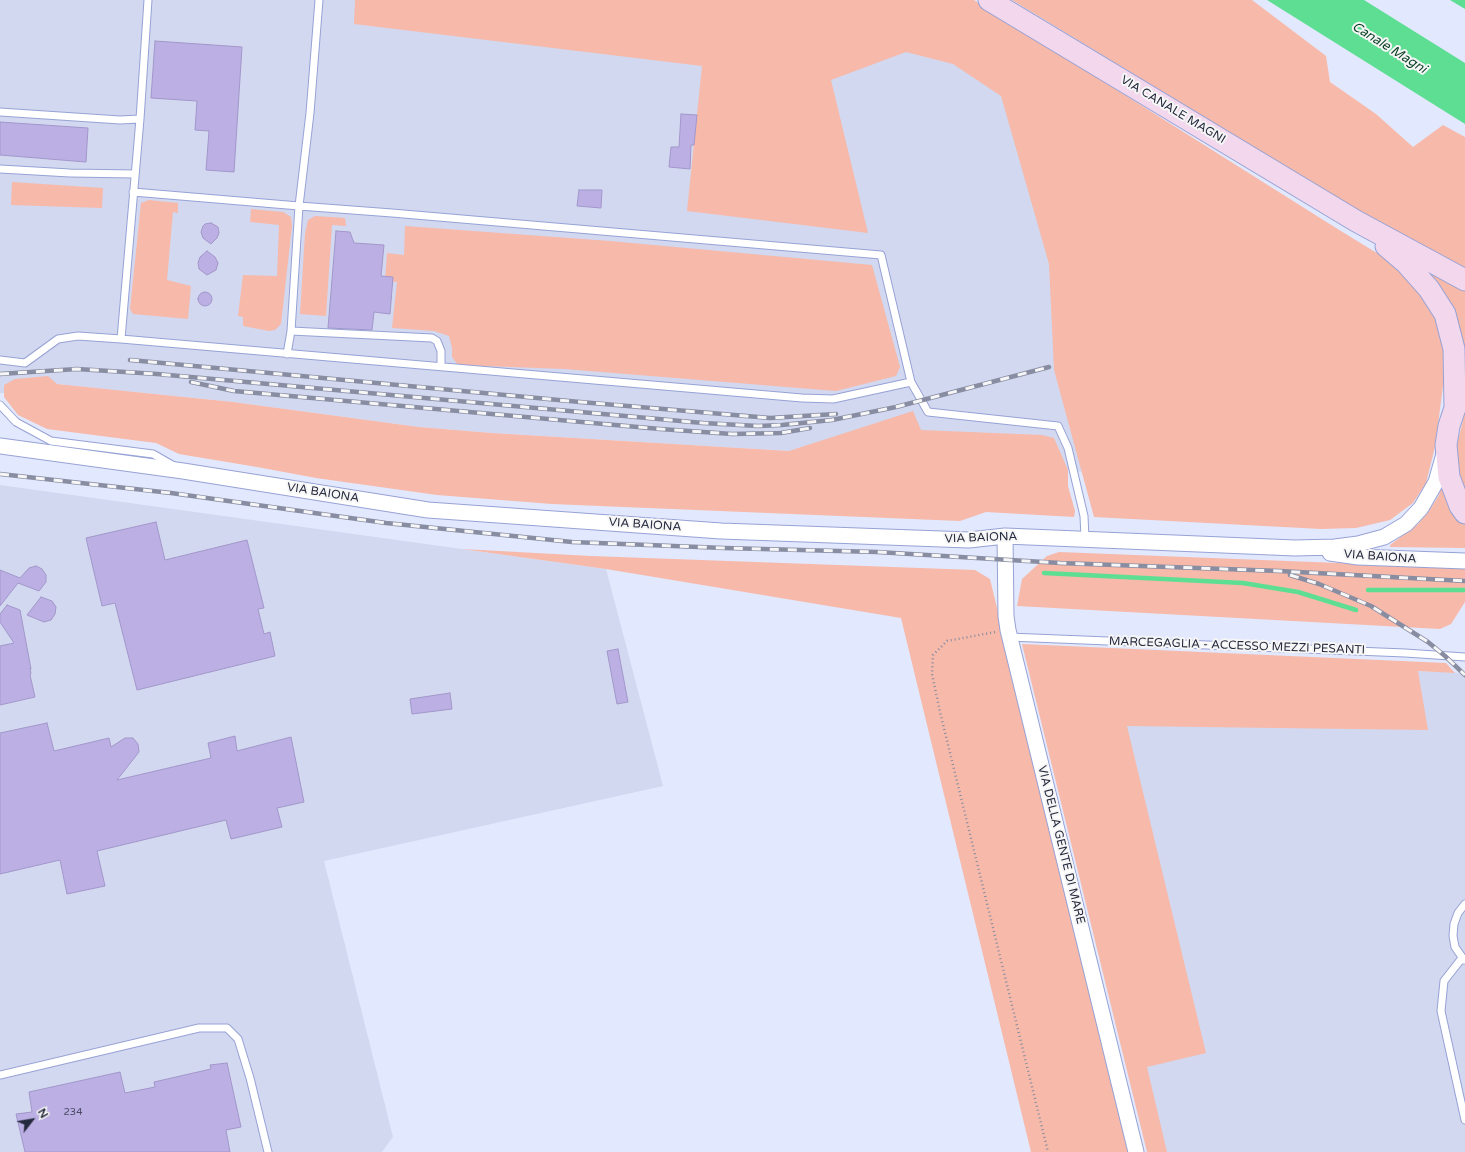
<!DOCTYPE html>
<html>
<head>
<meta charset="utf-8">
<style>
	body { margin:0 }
	#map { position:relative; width:1465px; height:1152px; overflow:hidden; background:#e2e8fd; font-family:"Varela Round",sans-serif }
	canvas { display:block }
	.north { position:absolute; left:12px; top:1100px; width:40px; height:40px; -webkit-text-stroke:3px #f6f6f6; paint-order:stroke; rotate:59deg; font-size:11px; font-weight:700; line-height:16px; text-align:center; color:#262a3e }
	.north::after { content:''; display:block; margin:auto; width:14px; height:18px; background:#262a3e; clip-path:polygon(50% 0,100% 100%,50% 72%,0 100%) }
</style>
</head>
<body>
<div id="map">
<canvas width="1465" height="1152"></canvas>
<div class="north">N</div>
</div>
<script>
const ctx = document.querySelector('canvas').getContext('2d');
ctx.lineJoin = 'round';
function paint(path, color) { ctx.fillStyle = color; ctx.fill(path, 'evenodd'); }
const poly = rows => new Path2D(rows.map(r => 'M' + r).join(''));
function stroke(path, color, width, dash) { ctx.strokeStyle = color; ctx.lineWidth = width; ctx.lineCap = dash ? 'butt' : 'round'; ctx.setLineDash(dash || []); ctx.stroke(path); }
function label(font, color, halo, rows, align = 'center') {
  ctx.font = font + ' "Varela Round",sans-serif'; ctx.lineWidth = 4; ctx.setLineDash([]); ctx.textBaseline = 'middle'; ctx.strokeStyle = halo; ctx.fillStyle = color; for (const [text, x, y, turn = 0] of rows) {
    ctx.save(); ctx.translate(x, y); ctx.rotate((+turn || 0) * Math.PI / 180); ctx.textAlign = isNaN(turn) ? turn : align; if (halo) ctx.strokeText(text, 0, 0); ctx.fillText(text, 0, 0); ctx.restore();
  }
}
paint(poly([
	[0,0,934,0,1036,66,1172,478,789,451,492,433,419,427,233,402,57,384,7,393,0,393],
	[0,485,606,569,663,786,324,861,393,1137,382,1152,0,1152],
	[1228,663,1465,673,1465,1152,1163,1152,1051,689]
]), '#d2d8f0');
paint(poly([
	[355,0,974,0,1336,228,1398,266,1422,291,1436,316,1446,352,1444,379,1435,447,1426,483,1413,503,1390,520,1356,528,1321,529,1094,517,1054,370,1049,264,1001,96,953,64,906,52,831,80,868,233,687,211,702,66,354,24],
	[1012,0,1252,0,1326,56,1330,82,1376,114,1413,147,1443,125,1465,137,1465,272,1391,231],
	[12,182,103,188,102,208,11,205],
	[149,200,178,203,178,213,173,212,167,280,191,286,188,319,133,314,130,309,141,203],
	[251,209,283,212,291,217,292,226,281,324,275,330,269,331,243,326,243,317,238,316,243,275,277,276,279,225,250,222],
	[315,216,345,218,346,226,332,225,326,316,300,314,305,234,308,220],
	[405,226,610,241,872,265,900,367,896,376,836,391,564,369,458,365,452,357,452,348,449,336,434,331,392,328,397,282,385,281,387,253,404,255],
	[1428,272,1465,291,1465,382],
	[48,376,57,384,233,402,419,427,492,433,789,451,913,411,921,430,1042,435,1054,438,1068,470,1068,486,1075,511,1074,517,986,512,960,521,552,504,437,495,316,478,257,467,179,454,156,443,47,429,18,415,4,397,4,385,15,379],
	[1465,412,1465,489,1460,479,1457,445],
	[1443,482,1465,522,1465,548,1390,547,1390,545,1418,524,1429,511,1439,495],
	[462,549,591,556,975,570,990,579,1129,1152,1031,1152,901,618,606,569],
	[1059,552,1465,568,1465,602,1451,624,1440,629,1017,606,1022,579,1047,556],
	[1022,644,1446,663,1455,673,1418,671,1428,730,1127,726,1206,1053,1147,1067,1167,1152,1147,1152]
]), '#f7b9a9');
paint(poly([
	[1267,0,1364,0,1465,63,1465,124],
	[1451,0,1465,0,1465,9,1450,0]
]), '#5dde93');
stroke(poly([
	[1044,573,1243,583,1298,592,1356,610],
	[1368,590,1465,590]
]), '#5dde93', 4.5);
const building = poly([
	[155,41,242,47,234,172,206,170,209,131,195,130,197,101,151,98,155,41],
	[681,114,697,115,694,145,691,145,690,169,669,167,671,147,679,147,681,114],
	[0,122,88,128,86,162,0,155,0,122],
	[579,190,602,190,601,208,577,206,579,190],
	[211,223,218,227,219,233,217,238,211,244,203,238,201,232,203,226,205,224,211,223],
	[336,231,350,232,354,243,384,245,381,276,393,277,390,314,374,312,372,330,328,328,336,231],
	[207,251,215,257,218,263,216,270,207,275,199,269,198,263,200,257,207,251],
	'198 299a7 7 0 1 1 14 0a7 7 0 1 1-14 0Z',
	[156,522,165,560,247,540,264,608,258,609,264,634,270,632,275,656,137,690,115,603,102,606,86,538,156,522],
	[36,566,42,569,46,575,46,582,39,591,18,583,0,606,0,570,20,578,29,568,36,566],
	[41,597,52,601,56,607,55,614,51,620,44,622,27,615,41,597],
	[7,605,20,610,31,669,30,668,31,674,30,675,35,697,0,705,0,646,14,643,0,622,0,614,7,605],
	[618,649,628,702,617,704,607,651,618,649],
	[450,693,452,709,412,714,410,699,450,693],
	[47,723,54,751,109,738,111,747,125,738,133,738,138,744,139,752,117,780,211,758,208,743,235,736,237,751,291,737,304,802,277,808,282,827,231,839,226,820,97,851,105,886,67,894,60,860,0,874,0,733,47,723],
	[227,1063,241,1127,226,1130,230,1152,25,1152,16,1114,32,1112,29,1092,120,1072,125,1093,155,1087,154,1082,211,1069,210,1065,227,1063]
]);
paint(building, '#bbafe4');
stroke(building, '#a397ca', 1);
const service = poly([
	[148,0,140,119,121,339,802,398,833,399,911,382,928,412,1058,426,1068,448,1084,516,1085,539],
	[0,112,120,120,140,119],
	[0,169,70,173,135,174],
	[133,192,299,206,310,113,319,0],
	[291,331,432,338,437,341,441,351,441,366],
	[287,354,291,331,299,206,392,213,881,255,911,382],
	[0,360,25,363,58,339,78,336,121,339],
	[0,405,16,422,51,441,153,454,174,466],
	[1009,637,1405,653,1465,657],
	[1462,958,1444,981,1441,1011,1465,1120],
	[1464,960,1455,947,1453,936,1454,924,1458,913,1465,904],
	[0,1075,199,1028,227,1028,238,1039,250,1078,268,1152]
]);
const minor = poly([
	[0,446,183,471,428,510,721,531,969,540,1005,536,1295,548,1335,547,1358,544,1384,537,1406,524,1421,508,1436,482,1444,454],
	[1005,536,1006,616,1008,630,1136,1152],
	[1330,553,1358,557,1465,561]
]);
const secondary = poly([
	[989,0,1356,221,1465,280],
	[1386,246,1406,263,1429,289,1445,314,1454,349,1455,408],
	[1463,396,1455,408,1449,426,1446,445,1449,477,1460,506,1465,513]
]);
stroke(service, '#97a2d5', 9);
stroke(minor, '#97a2d5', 17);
stroke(secondary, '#97a2d5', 23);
stroke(poly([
	[995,632,947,641,933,655,932,674,940,712,1048,1152]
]), '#878ca0', 2.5, [1, 3]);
stroke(service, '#fff', 7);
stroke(minor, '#fff', 15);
stroke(secondary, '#f2d7ed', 21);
const rail = poly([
	[130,360,580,402,770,418,836,414],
	[0,374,77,369,157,374,703,423,758,426,782,425,832,420,896,407,1049,367],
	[191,382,234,391,660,429,732,434,781,433,810,428],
	[0,474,171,493,386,523,572,542,724,548,877,552,1060,563,1279,571,1465,581],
	[1290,575,1319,584,1371,606,1428,642,1445,656,1465,675]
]);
stroke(rail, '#888da2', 4.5);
stroke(rail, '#f6f6f6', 3, [9]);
label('10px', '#4b4b68', null, [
	["234",73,1112]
]);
label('12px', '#262a3e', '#f6f6f6', [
	["VIA CANALE MAGNI",1173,110,31],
	["VIA BAIONA",323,493,9],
	["VIA BAIONA",645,525,4],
	["VIA BAIONA",981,538,-2],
	["VIA BAIONA",1380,557,4],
	["MARCEGAGLIA - ACCESSO MEZZI PESANTI",1237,646,2],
	["VIA DELLA GENTE DI MARE",1061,845,76]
]);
label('italic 13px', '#073f22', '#f6f6f6', [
	["Canale Magni",1389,48,32]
]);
</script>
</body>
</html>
